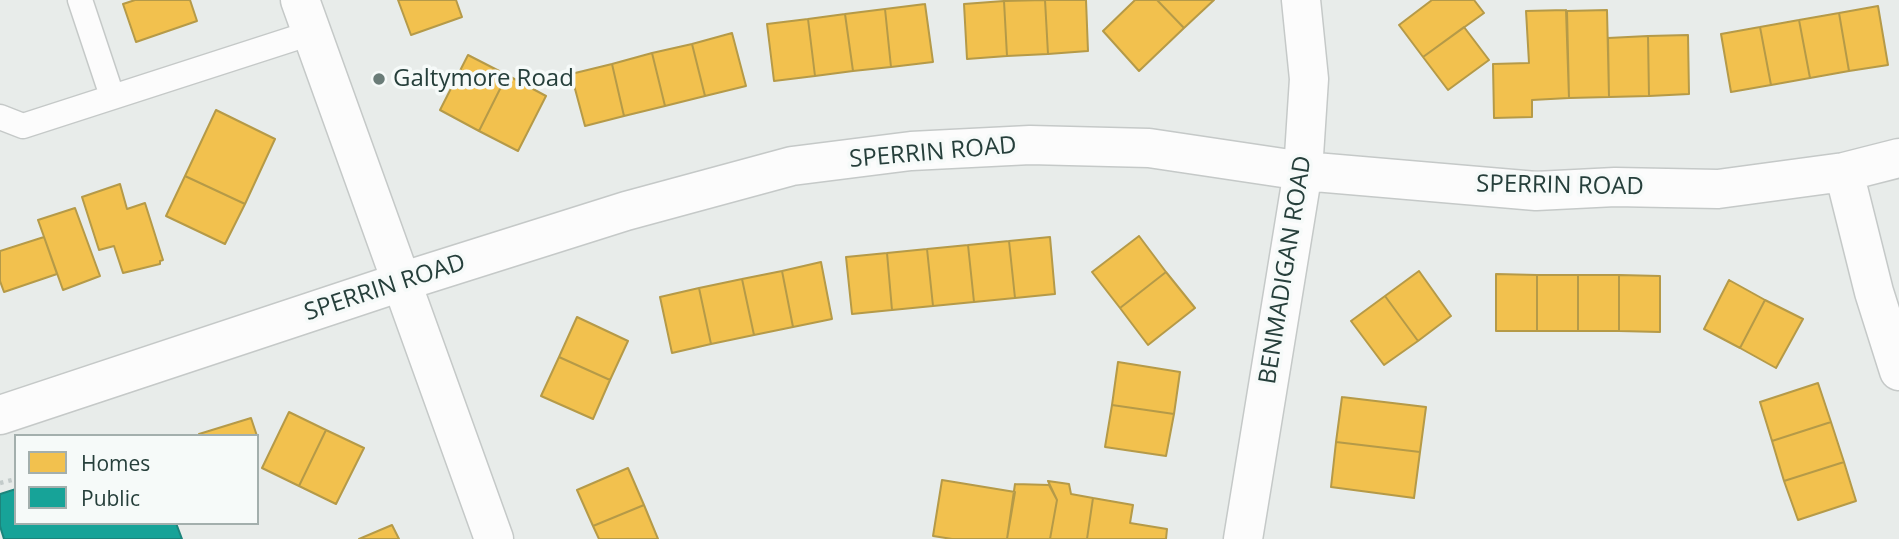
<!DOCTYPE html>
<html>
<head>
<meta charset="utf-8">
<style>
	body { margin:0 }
	#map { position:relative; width:1899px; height:539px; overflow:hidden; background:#e8ecea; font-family:"Open Sans",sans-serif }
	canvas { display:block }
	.legend { position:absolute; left:14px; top:434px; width:245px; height:91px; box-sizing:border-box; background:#f6faf9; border:2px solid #a3afad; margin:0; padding:9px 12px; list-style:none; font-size:21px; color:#263f3b }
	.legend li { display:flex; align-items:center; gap:14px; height:35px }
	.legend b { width:35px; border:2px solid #a3afad }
</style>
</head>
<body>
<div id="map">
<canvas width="1899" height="539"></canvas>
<ul class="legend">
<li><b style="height:19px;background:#f2c14e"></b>Homes</li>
<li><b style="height:19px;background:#17a398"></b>Public</li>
</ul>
</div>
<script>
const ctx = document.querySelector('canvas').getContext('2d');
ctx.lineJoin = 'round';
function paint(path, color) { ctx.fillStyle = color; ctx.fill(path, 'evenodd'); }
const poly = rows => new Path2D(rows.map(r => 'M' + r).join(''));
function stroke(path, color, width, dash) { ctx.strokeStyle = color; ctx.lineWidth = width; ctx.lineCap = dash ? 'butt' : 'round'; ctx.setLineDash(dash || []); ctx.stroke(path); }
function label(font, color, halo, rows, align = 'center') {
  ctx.font = font + ' "Open Sans",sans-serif'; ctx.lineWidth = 7; ctx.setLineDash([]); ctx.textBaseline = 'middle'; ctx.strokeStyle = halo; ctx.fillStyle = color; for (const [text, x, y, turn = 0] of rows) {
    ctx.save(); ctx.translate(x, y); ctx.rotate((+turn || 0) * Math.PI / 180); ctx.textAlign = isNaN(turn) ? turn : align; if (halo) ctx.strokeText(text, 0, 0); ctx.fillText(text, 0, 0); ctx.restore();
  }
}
const homes = poly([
	[135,0,190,0,197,21,136,42,123,4,135,0],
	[398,0,456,0,462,17,411,35,398,0],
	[1045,0,1048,54,1007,56,1004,1,1045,0],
	[1045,0,1086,0,1088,51,1048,54,1045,0],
	[1135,0,1157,0,1184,28,1139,71,1103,31,1135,0],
	[1157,0,1214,0,1184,28,1157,0],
	[1432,0,1474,0,1484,13,1423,57,1399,25,1432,0],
	[1004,1,1007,56,967,59,964,4,1004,1],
	[925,4,933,62,891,67,885,9,925,4],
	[1878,6,1888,65,1849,71,1839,13,1878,6],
	[885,9,891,67,853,71,845,14,885,9],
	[1566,10,1569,98,1532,100,1532,117,1494,118,1493,64,1529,63,1526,11,1566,10],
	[1607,10,1609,97,1569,98,1567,11,1607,10],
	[1839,13,1849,71,1810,78,1799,20,1839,13],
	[845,14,853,71,815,76,808,19,845,14],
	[808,19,815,76,774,81,767,24,808,19],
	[1799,20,1810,78,1771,85,1760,27,1799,20],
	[1464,27,1489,60,1448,90,1423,57,1464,27],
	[1760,27,1771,85,1731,92,1721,34,1760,27],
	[732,33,746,86,705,96,692,44,732,33],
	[1688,35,1689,94,1649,96,1648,36,1688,35],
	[1648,36,1649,96,1609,97,1608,38,1648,36],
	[692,44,705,96,665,106,652,53,692,44],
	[652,53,665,106,624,116,612,64,652,53],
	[468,55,507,75,479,131,440,110,468,55],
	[612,64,624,116,585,126,571,74,612,64],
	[507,75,546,96,518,151,479,131,507,75],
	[216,110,275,139,245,204,185,176,216,110],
	[185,176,245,204,225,244,166,216,185,176],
	[120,184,127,209,145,203,163,260,160,261,160,264,123,273,114,246,99,250,82,197,120,184],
	[75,208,100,276,63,290,38,220,75,208],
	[1139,236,1166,272,1120,308,1092,272,1139,236],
	[44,237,57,274,4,292,0,281,0,251,44,237],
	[1050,237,1055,294,1015,298,1009,241,1050,237],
	[1009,241,1015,298,974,302,968,245,1009,241],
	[968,245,974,302,933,306,927,249,968,245],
	[927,249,933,306,892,310,887,253,927,249],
	[887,253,892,310,852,314,846,257,887,253],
	[821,262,832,319,793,327,782,271,821,262],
	[782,271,793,327,754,335,742,279,782,271],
	[1419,271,1451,316,1418,341,1385,296,1419,271],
	[1166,272,1195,308,1148,345,1120,308,1166,272],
	[1496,274,1537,275,1537,331,1496,331,1496,274],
	[1537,275,1578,275,1578,331,1537,331,1537,275],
	[1578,275,1619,275,1619,331,1578,331,1578,275],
	[1619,275,1660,276,1660,332,1619,331,1619,275],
	[742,279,754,335,711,344,699,288,742,279],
	[1729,280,1765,300,1740,348,1704,329,1729,280],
	[699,288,711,344,672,353,660,297,699,288],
	[1385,296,1418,341,1384,365,1351,321,1385,296],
	[1765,300,1803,319,1776,368,1740,348,1765,300],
	[577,317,628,341,610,380,559,357,577,317],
	[559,357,610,380,593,419,541,396,559,357],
	[1118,362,1180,372,1174,414,1112,405,1118,362],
	[1818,383,1831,422,1772,441,1760,402,1818,383],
	[1342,397,1426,407,1420,452,1336,442,1342,397],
	[1112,405,1174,414,1166,456,1105,447,1112,405],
	[289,412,326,430,299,486,262,468,289,412],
	[251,418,257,436,199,436,199,434,251,418],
	[1831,422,1844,462,1784,481,1772,441,1831,422],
	[326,430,364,448,336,504,299,486,326,430],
	[1336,442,1420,452,1414,498,1331,487,1336,442],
	[1844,462,1856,501,1798,520,1784,481,1844,462],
	[628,468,644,505,593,526,577,490,628,468],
	[942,480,1015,492,1007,539,952,539,933,536,942,480],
	[1048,481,1069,484,1071,494,1093,498,1087,539,1050,539,1057,500,1048,481],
	[1015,484,1049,485,1057,500,1050,539,1007,539,1015,484],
	[1093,498,1133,505,1130,523,1167,529,1166,539,1087,539,1093,498],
	[644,505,658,539,599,539,593,526,644,505],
	[392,525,399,539,359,539,392,525]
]);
paint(homes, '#f2c14e');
stroke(homes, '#b59a48', 2);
const public = poly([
	[16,489,16,523,176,523,182,539,4,539,0,526,0,494,16,489]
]);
paint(public, '#17a398');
stroke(public, '#1c857c', 2);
const lane = poly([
	[80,0,112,96],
	[0,117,23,126,311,33]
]);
const street = poly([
	[300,0,494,539],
	[1844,172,1874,292,1899,371],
	[0,415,401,282,626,211,792,166,911,151,1030,145,1149,148,1303,171,1536,191,1615,187,1718,189,1844,172,1899,158],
	[1243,539,1303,171,1309,79,1301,0]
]);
stroke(lane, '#c5c9c8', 27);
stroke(street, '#c5c9c8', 41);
stroke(poly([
	[0,483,16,479]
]), '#c3cbca', 4.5, [3.5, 5]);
stroke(lane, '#fcfcfc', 24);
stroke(street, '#fcfcfc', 38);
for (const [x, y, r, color] of [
	[379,79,7,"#6a7c78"]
]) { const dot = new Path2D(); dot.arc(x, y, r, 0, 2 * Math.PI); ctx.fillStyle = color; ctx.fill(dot); stroke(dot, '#f6faf9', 2.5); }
label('24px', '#263f3b', '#f6faf9', [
	["Galtymore Road",393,79]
], 'left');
label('24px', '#263f3b', '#f6faf9', [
	["SPERRIN ROAD",933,153,-5],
	["SPERRIN ROAD",1560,186,1],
	["BENMADIGAN ROAD",1286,270,-81],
	["SPERRIN ROAD",385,288,-18]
]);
</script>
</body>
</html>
